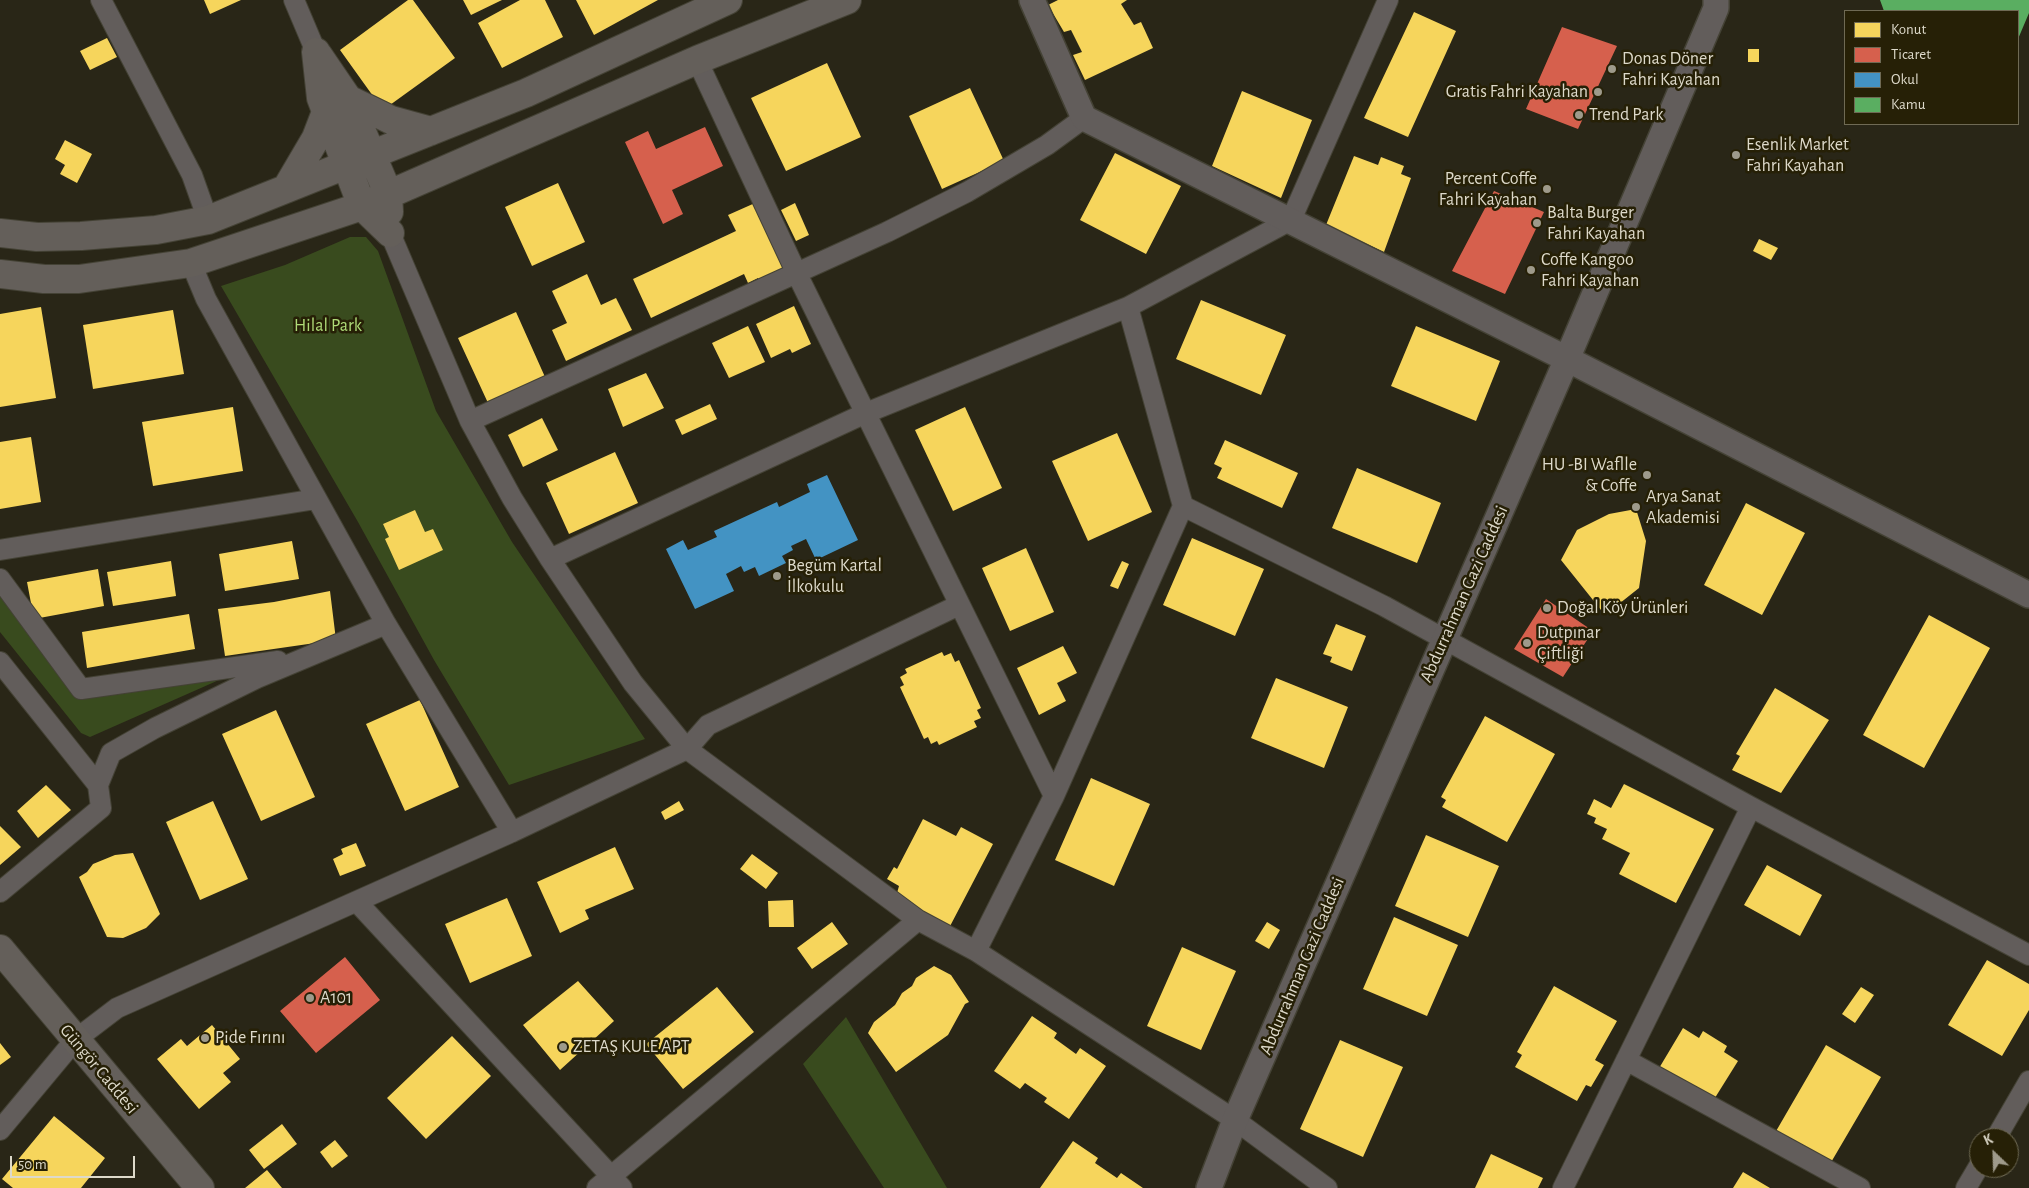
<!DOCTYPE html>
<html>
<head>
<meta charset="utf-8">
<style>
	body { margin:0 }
	#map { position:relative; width:2029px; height:1188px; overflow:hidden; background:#292617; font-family:"Alegreya Sans",sans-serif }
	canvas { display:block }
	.legend { position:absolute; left:1844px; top:10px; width:175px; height:115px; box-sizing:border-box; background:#262006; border:1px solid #6f6a54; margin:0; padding:6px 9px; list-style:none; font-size:15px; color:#ddd9ca }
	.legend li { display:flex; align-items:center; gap:10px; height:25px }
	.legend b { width:25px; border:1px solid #6f6a54 }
	.north { position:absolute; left:1969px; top:1128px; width:50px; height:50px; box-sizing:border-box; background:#262006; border:1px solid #6f6a54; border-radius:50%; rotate:336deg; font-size:14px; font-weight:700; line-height:20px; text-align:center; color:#ddd9ca }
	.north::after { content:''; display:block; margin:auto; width:18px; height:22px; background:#9e9a8b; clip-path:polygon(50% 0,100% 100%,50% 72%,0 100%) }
	.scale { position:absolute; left:10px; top:1156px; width:125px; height:22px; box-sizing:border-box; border:2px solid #ddd9ca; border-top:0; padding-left:6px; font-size:15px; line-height:18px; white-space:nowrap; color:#ddd9ca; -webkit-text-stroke:4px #262006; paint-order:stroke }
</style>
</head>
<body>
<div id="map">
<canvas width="2029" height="1188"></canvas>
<ul class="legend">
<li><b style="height:14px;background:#f6d55c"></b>Konut</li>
<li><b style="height:14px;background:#d6604d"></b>Ticaret</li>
<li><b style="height:14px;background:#4393c3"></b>Okul</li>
<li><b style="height:14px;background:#5aae61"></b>Kamu</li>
</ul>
<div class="north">K</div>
<div class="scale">50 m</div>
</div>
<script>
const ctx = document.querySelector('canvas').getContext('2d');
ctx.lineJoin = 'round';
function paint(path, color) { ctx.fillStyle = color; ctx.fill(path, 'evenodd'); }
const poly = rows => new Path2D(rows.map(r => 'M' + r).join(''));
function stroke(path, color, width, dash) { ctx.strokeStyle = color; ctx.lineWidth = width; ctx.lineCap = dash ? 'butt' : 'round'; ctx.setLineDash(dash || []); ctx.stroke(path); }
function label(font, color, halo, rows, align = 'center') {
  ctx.font = font + ' "Alegreya Sans",sans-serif'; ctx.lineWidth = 5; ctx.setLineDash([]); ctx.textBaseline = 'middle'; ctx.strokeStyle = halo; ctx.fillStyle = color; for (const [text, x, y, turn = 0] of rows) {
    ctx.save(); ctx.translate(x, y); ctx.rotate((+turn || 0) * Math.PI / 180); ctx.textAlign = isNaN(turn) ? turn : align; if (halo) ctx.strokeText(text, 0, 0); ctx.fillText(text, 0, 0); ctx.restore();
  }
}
paint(poly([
	[350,237,366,237,378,251,436,411,512,542,645,739,509,785,434,660,358,522,221,286,285,265],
	[0,580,90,689,213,669,219,680,90,737,81,733,0,632],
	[846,1017,947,1188,884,1188,803,1064]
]), '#394b1e');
paint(poly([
	[204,0,241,0,210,14],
	[408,0,413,0,455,58,383,110,340,50],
	[463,0,502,0,471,15],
	[520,0,545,0,563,37,502,68,478,23],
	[576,0,658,0,594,35],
	[1058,0,1127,0,1121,4,1134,25,1141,22,1153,48,1085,80,1073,55,1082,52,1071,30,1064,32,1048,5],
	[1414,12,1456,31,1408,137,1364,118],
	[107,38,117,57,90,70,80,51],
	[1748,49,1759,49,1759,62,1748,62],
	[827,63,861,137,786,171,751,98],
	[970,88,1004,161,942,189,909,116],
	[1242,91,1312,120,1281,198,1212,166],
	[65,140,92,154,77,183,60,174,65,165,55,159],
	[1115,153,1181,186,1146,254,1080,220],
	[1354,156,1378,165,1381,157,1404,166,1401,174,1411,178,1384,252,1326,225],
	[558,183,585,242,532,266,505,207],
	[755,203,786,270,760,282,758,278,748,283,744,274,651,318,633,279,736,231,728,215],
	[795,203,809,235,796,241,781,210],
	[1759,239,1778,248,1771,260,1753,251],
	[587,274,601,305,616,298,632,330,566,361,552,330,567,323,552,291],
	[1201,300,1286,335,1261,395,1176,359],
	[794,306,811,344,792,353,790,349,771,358,756,324],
	[41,307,56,398,0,407,0,314],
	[173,310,184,374,93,389,83,325],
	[516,312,545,377,488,403,458,338],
	[748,326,765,362,729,378,712,343],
	[1416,326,1500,361,1476,421,1391,386],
	[646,373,664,408,623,427,608,389],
	[710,404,717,419,682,435,675,420],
	[233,407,243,471,153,486,142,422],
	[965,407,1002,488,953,511,915,430],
	[542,418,558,450,523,467,508,435],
	[1117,433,1152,512,1088,541,1052,461],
	[31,437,41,502,0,509,0,442],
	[1225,440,1298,473,1282,508,1217,478,1222,468,1214,464],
	[615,452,638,503,569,534,546,483],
	[1357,468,1441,503,1417,563,1332,528],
	[1746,503,1805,533,1762,615,1704,585],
	[1636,509,1646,541,1639,588,1605,615,1561,560,1577,530,1609,514],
	[415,510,425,532,433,529,443,550,399,570,385,539,389,537,383,524],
	[1192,538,1264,569,1235,636,1163,605],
	[292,541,299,579,225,591,219,554],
	[1026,548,1054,612,1010,631,982,568],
	[171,561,176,596,113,606,107,572],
	[1122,561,1129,564,1118,589,1110,586],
	[98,569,104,606,34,619,27,582],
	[330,591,336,640,225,656,218,609,274,602],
	[189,614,195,649,87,668,82,632],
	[1929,615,1990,648,1924,768,1863,735],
	[1336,624,1366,636,1352,671,1330,662,1332,657,1323,654],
	[1063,646,1077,673,1057,683,1066,701,1039,715,1017,668],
	[942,652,944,656,951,653,955,662,959,660,981,708,977,710,981,718,974,721,977,727,939,745,937,741,931,744,928,737,924,739,900,687,904,685,900,677,907,673,905,669],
	[1276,678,1348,707,1324,768,1251,738],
	[1775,688,1829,720,1781,793,1732,770,1740,756,1736,754],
	[420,700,459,787,405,811,366,724],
	[276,710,315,797,261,821,222,734],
	[1485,716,1555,754,1507,842,1442,807,1446,800,1441,797],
	[1091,778,1150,804,1114,886,1055,860],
	[1624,784,1714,829,1676,903,1619,874,1630,853,1602,839,1607,829,1594,823,1596,818,1587,814,1594,799,1611,808],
	[46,785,71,810,38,838,17,811],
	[213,801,248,879,200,900,166,822],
	[679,801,684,810,665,820,661,812],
	[923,819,956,836,961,827,993,844,948,930,897,893,899,886,887,879,894,867,897,869],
	[0,826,21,847,0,865],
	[1426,835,1499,866,1468,937,1395,906],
	[356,843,366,866,340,876,333,859,343,854,341,849],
	[615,847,634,889,585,910,589,919,560,933,537,882],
	[133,853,160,914,146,928,123,938,107,937,79,877,87,872,93,864,115,855],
	[752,854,778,873,766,889,740,869],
	[1767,865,1822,895,1800,936,1744,905],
	[507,898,532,956,470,983,445,924],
	[793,900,794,927,769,927,768,901],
	[1394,917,1458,945,1427,1016,1363,989],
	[832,922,848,944,812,969,797,948],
	[1267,922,1280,930,1269,949,1255,941],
	[1182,947,1236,971,1201,1050,1147,1026],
	[1987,960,2029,984,2029,1010,2002,1056,1948,1025],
	[934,966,951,975,969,1002,965,1004,948,1035,896,1072,868,1033,874,1022,895,1005,902,993,912,986,916,978],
	[578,981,614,1021,560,1070,523,1025],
	[1554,986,1617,1021,1595,1060,1604,1065,1591,1087,1586,1085,1577,1101,1515,1067,1522,1055,1517,1052],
	[717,987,754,1032,683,1089,646,1044],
	[1861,987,1874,995,1855,1023,1842,1014],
	[1032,1016,1057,1033,1054,1038,1076,1054,1080,1048,1106,1066,1069,1119,1044,1102,1047,1098,1025,1083,1020,1089,994,1071],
	[212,1025,240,1059,223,1073,231,1082,199,1109,157,1059,181,1039,187,1046],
	[1683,1028,1699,1038,1703,1031,1727,1046,1724,1052,1738,1061,1708,1109,1652,1080],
	[452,1036,491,1076,426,1139,387,1098],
	[1340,1040,1403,1067,1363,1157,1300,1129],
	[0,1043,11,1057,0,1065],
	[1826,1045,1881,1077,1823,1176,1768,1145],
	[54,1116,105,1158,81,1188,13,1188,2,1179],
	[282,1124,297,1144,264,1169,249,1150],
	[335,1140,348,1156,332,1168,320,1152],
	[1073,1141,1098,1158,1095,1163,1117,1178,1121,1173,1143,1188,1040,1188],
	[1491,1154,1543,1178,1538,1188,1475,1188],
	[267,1170,282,1188,245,1188],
	[1743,1172,1770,1188,1733,1188]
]), '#f6d55c');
paint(poly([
	[1562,27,1617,46,1578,129,1526,109],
	[705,127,723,166,672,190,683,214,663,224,625,142,648,131,656,149],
	[1494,191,1544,212,1505,294,1452,271],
	[1546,599,1593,631,1563,677,1514,649],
	[345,957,380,1000,316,1053,280,1011]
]), '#d6604d');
paint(poly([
	[827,475,858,540,816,560,806,539,791,546,793,550,782,556,786,563,759,576,755,567,744,572,741,566,726,574,734,591,695,609,666,549,683,540,688,550,717,537,714,531,777,502,779,507,810,492,807,484]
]), '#4393c3');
paint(poly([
	[1880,0,2029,0,2029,13,2018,39,2018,11,1884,11]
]), '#5aae61');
const minor = poly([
	[101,0,192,175,208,220],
	[294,0,316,52],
	[697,60,797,274,1054,796],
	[390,233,470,421,512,498,550,559,633,683,687,749,918,920,976,951,1235,1120,1327,1188],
	[191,263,206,299,386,624,512,832],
	[470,421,887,232,967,192,1047,145,1084,118],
	[1183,506,1384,606,1751,807,2029,955],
	[0,550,316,499],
	[550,559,866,413,1128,307,1291,220,1388,0],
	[0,579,81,689,278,661],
	[0,662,98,785],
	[0,892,101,808,98,785,111,753,155,728,257,678,386,624],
	[357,902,622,1188],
	[976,951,1054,796,1183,506,1128,307],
	[1626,1060,1860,1188],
	[0,1130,75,1040,117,1008,512,832,687,749,708,725,959,605],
	[1996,1138,2029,1081],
	[597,1188,918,920],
	[1563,1188,1751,807],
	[1966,1188,1979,1166]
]);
const tertiary = poly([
	[1032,0,1084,118,1567,359,2029,595],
	[1209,1188,1235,1120,1567,359,1716,8,1716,0]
]);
const secondary = poly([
	[316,52,321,98,362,206,390,233],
	[318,55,348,99,388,193,389,212],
	[348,99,391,120,431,131],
	[286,189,316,138,326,112],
	[0,233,37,237,81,236,156,230,208,220,526,93,728,0],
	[0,274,44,279,79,279,191,263,362,206,697,60,847,0],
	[0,949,200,1188]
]);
stroke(minor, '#444235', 22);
stroke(tertiary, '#444235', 28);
stroke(secondary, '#444235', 30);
stroke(minor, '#625d5b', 20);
stroke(tertiary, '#625d5b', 25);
stroke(secondary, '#645f5a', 28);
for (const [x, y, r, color] of [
	[1612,69,5,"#9e9a8b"],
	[1598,92,5,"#9e9a8b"],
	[1579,115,5,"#9e9a8b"],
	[1736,155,5,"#9e9a8b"],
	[1547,189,5,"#9e9a8b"],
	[1537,223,5,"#9e9a8b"],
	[1531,270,5,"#9e9a8b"],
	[1647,475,5,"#9e9a8b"],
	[1636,507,5,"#9e9a8b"],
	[777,576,5,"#9e9a8b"],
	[1547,608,5,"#9e9a8b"],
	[1527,643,5,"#9e9a8b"],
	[310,998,5,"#9e9a8b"],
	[205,1038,5,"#9e9a8b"],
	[563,1047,5,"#9e9a8b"]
]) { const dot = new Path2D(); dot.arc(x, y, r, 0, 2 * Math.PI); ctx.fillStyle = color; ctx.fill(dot); stroke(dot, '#262006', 2); }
label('18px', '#ddd9ca', '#262006', [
	["Donas Döner",1622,59],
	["Fahri Kayahan",1622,80],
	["Gratis Fahri Kayahan",1588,92,"right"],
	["Trend Park",1589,115],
	["Esenlik Market",1746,145],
	["Fahri Kayahan",1746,166],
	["Percent Coffe",1537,179,"right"],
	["Fahri Kayahan",1537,200,"right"],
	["Balta Burger",1547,213],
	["Fahri Kayahan",1547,234],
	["Coffe Kangoo",1541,260],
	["Fahri Kayahan",1541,281],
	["HU -BI Waflle",1637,465,"right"],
	["& Coffe",1637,486,"right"],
	["Arya Sanat",1646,497],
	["Akademisi",1646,518],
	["Begüm Kartal",787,566],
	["İlkokulu",787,587],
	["Doğal Köy Ürünleri",1557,608],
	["Dutpınar",1537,633],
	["Çiftliği",1537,654],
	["A101",320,998],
	["Pide Fırını",215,1038],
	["ZETAŞ KULE APT",573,1047]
], 'left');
label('18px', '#afdb78', '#262006', [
	["Hilal Park",328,326]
]);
label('18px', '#ddd9ca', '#262006', [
	["Abdurrahman Gazi Caddesi",1464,594,-66],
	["Abdurrahman Gazi Caddesi",1302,966,-67],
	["Güngör Caddesi",99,1069,50]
]);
</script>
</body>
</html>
